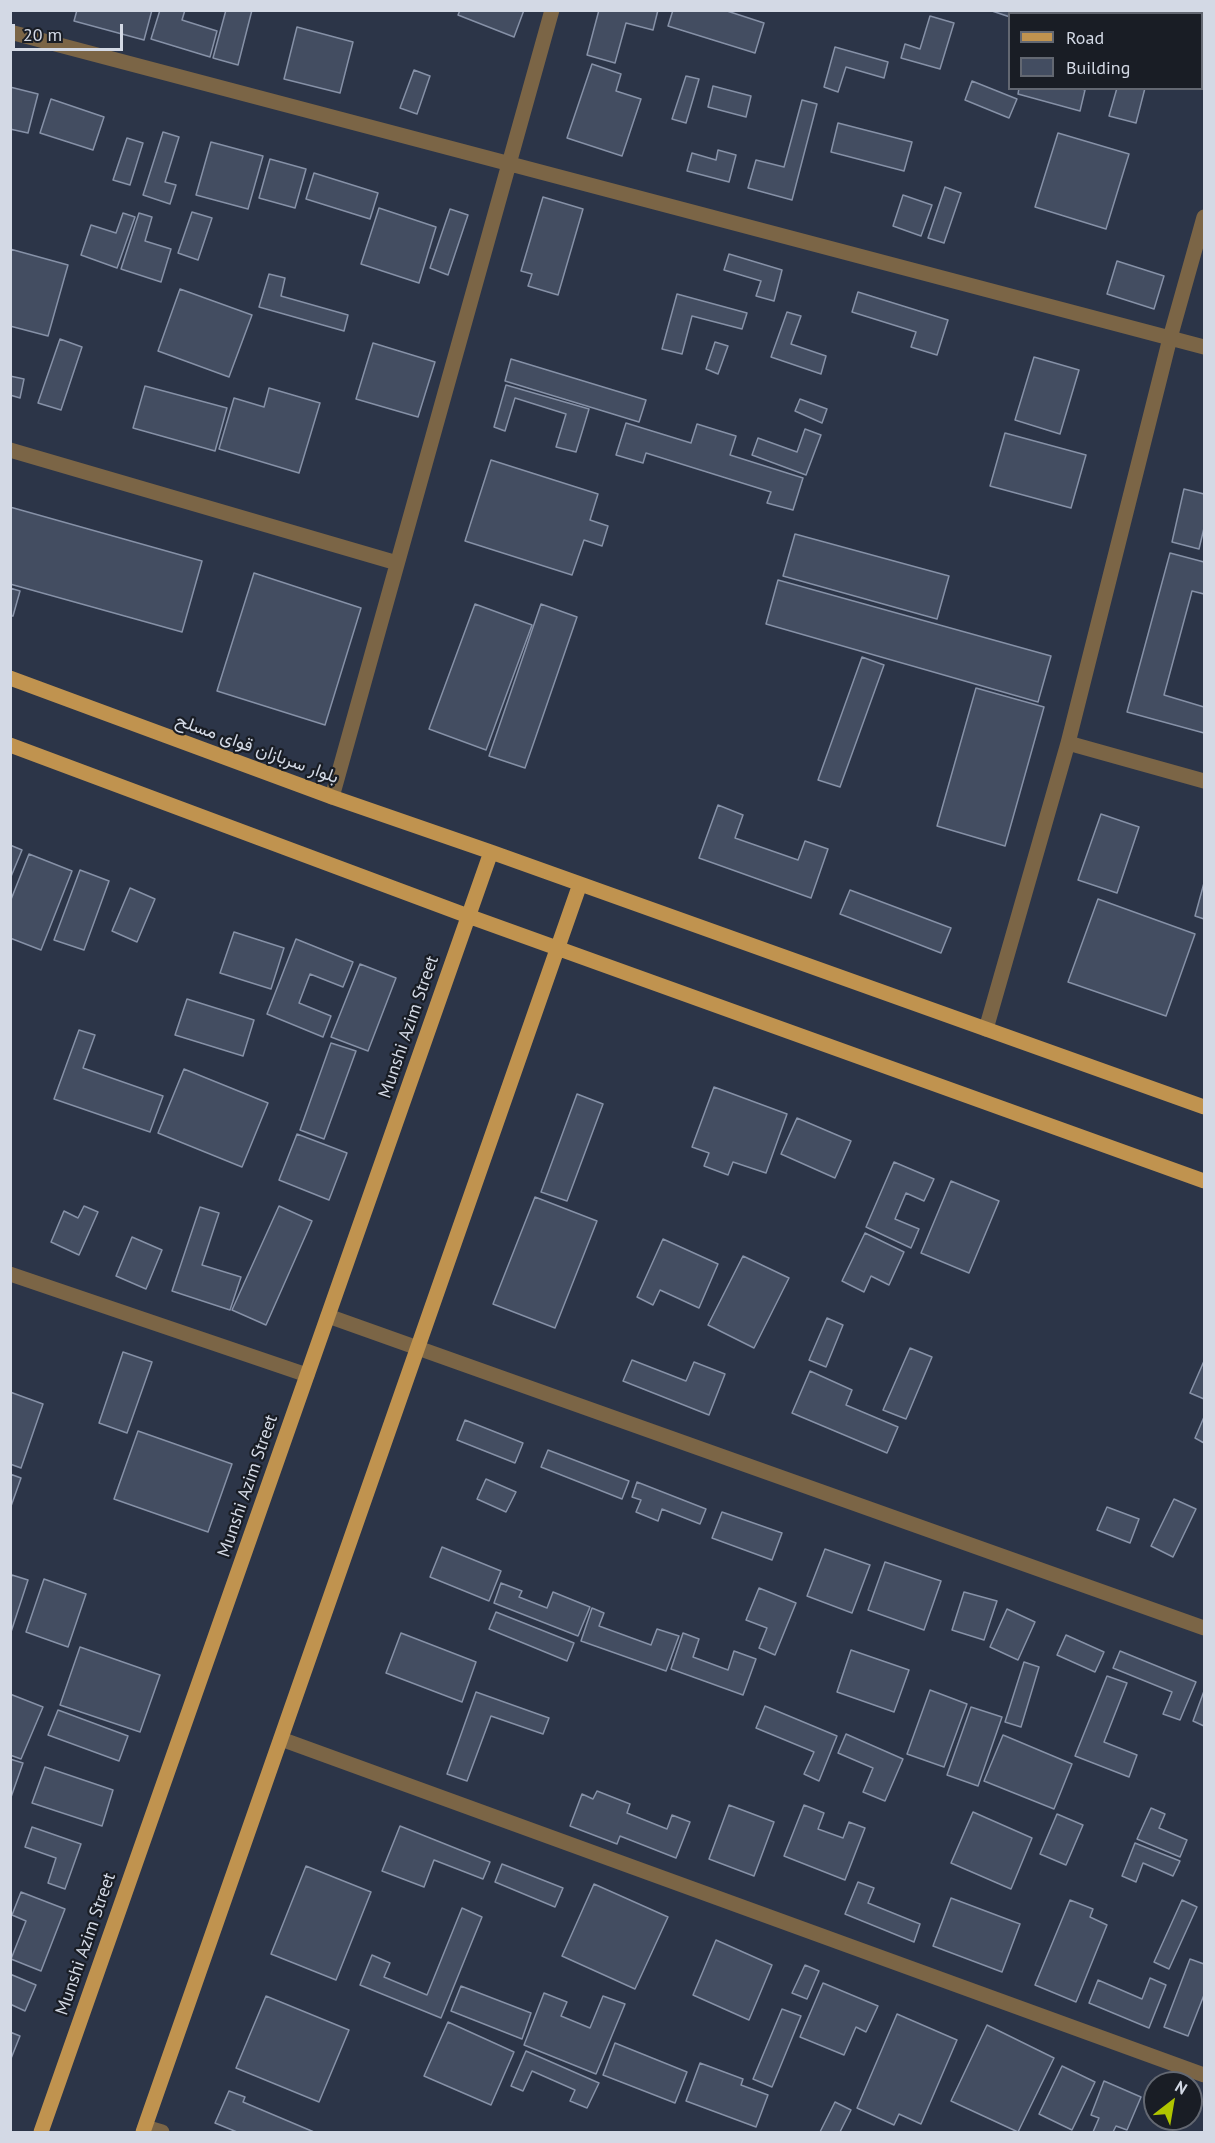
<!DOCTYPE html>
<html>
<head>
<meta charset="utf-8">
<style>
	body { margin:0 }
	#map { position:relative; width:1215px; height:2143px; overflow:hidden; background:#2c3548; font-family:"PT Sans",sans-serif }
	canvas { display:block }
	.frame { position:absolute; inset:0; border:12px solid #d3d9e5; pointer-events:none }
	.legend { position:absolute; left:1008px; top:12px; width:195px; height:78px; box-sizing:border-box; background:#191d25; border:2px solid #636872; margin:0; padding:8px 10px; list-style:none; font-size:18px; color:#d3d9e5 }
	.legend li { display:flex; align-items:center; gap:12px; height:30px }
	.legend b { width:30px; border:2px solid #636872 }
	.north { position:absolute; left:1143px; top:2071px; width:60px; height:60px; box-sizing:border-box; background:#191d25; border:2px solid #636872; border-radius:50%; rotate:31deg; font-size:16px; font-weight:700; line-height:24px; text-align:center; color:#d3d9e5 }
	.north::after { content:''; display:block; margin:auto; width:21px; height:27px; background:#b0c500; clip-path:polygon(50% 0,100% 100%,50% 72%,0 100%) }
	.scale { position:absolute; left:12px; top:24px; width:111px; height:27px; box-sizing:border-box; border:3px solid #d3d9e5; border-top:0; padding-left:8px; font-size:18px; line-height:21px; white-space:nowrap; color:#d3d9e5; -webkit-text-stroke:4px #191d25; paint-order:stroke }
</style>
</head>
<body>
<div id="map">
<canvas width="1215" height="2143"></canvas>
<div class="frame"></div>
<ul class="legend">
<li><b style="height:8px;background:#c0934f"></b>Road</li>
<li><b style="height:16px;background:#434d61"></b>Building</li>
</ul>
<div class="north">N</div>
<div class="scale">20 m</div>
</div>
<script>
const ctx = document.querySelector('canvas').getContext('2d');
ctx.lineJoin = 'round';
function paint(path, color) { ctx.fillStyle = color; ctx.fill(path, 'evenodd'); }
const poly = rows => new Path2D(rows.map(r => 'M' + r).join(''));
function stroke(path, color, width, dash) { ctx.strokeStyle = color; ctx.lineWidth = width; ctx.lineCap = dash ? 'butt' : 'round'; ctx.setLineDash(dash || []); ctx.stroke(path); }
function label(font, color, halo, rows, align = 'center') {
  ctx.font = font + ' "PT Sans",Vazirmatn,sans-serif'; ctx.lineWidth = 4.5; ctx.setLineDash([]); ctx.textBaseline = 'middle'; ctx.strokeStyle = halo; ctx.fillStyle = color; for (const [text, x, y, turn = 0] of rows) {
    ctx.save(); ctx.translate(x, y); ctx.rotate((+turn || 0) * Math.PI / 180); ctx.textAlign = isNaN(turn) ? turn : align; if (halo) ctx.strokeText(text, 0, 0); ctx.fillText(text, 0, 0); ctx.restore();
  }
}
const building = poly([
	[77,10,133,11,152,10,144,40,74,21,77,10],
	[160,10,185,10,182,20,217,31,210,57,151,39,160,10],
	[226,10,252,10,238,65,213,58,226,10],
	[460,10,524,10,514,37,458,15,460,10],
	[599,10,658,10,653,30,626,23,615,63,587,55,599,10],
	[673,10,724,10,764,23,755,53,668,26,673,10],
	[989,10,1034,10,1034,14,1010,14,1010,17,989,10],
	[1137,10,1165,10,1164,14,1136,14,1137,10],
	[930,16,954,23,940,69,901,58,905,44,920,49,930,16],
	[297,27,353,42,340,93,284,79,297,27],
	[835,47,888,62,884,78,846,67,838,92,824,87,835,47],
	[592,64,621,74,616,91,641,99,622,156,567,138,592,64],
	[414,70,430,76,417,114,400,108,414,70],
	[686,76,699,79,686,123,672,119,686,76],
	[972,81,1017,99,1009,118,965,100,972,81],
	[713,86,751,96,746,117,708,107,713,86],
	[10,87,38,94,28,133,10,129,10,87],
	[1019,88,1079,88,1085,90,1080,111,1018,94,1019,88],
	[1117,88,1145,88,1136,123,1109,116,1117,88],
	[51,99,104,117,93,150,40,133,51,99],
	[802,100,817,104,792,200,748,188,756,160,784,167,802,100],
	[838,123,912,142,904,171,831,152,838,123],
	[163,132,179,137,165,182,176,185,170,204,143,195,163,132],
	[1058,133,1129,154,1106,229,1035,207,1058,133],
	[127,138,143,143,130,185,113,180,127,138],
	[211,142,263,156,248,209,196,195,211,142],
	[718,150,736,155,729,182,687,171,692,153,716,160,718,150],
	[270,159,306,169,295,208,259,198,270,159],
	[314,173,378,193,370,219,306,199,314,173],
	[945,187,961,193,944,243,928,238,945,187],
	[903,195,932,205,921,236,893,226,903,195],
	[543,197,583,209,558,295,528,286,532,274,521,271,543,197],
	[379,208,436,227,419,283,361,264,379,208],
	[450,209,468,215,448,275,430,268,450,209],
	[192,212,212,218,198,260,178,253,192,212],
	[123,213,135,217,117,268,81,255,91,225,116,233,123,213],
	[139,213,152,217,145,241,171,249,161,282,121,269,139,213],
	[10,249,68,265,48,336,10,326,10,249],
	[729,254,782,270,774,301,756,296,761,281,724,270,729,254],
	[1117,261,1164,276,1154,309,1107,294,1117,261],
	[269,274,285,278,281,296,348,315,344,331,259,307,269,274],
	[180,289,252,315,229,377,158,351,180,289],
	[858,292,948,320,937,355,911,347,916,332,852,312,858,292],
	[677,294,747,313,742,329,692,316,682,354,662,349,677,294],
	[787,312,801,316,791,344,826,356,821,374,771,357,787,312],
	[60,339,82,347,61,410,38,403,60,339],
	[715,342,728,346,718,374,706,369,715,342],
	[373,343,435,362,418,417,356,399,373,343],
	[1034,357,1079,370,1060,434,1015,420,1034,357],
	[511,359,646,400,639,422,505,381,511,359],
	[10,376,24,379,20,398,10,395,10,376],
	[506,385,589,409,576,452,556,447,566,414,515,398,505,431,494,427,506,385],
	[145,386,227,408,215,451,133,428,145,386],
	[269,388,320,403,299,473,219,449,234,398,264,407,269,388],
	[800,399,827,409,822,423,795,411,800,399],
	[626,423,691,443,697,424,736,436,730,455,803,478,793,510,767,503,771,492,646,453,643,463,616,455,626,423],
	[805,429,821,435,806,475,752,455,758,438,797,452,805,429],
	[1005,433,1086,455,1071,508,990,486,1005,433],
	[491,460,598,494,590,520,608,526,602,546,584,540,572,575,465,541,491,460],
	[1184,489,1204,494,1204,528,1199,549,1172,542,1184,489],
	[10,507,202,561,182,632,10,584,10,507],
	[795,534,949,576,937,619,783,576,795,534],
	[1170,553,1204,562,1204,594,1192,591,1164,695,1204,707,1204,733,1127,712,1170,553],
	[254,573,361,608,325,725,217,691,254,573],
	[778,580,1051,656,1038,702,766,624,778,580],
	[10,588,20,591,13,616,10,616,10,588],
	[475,604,532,625,486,750,429,729,475,604],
	[541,604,577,617,525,768,489,756,541,604],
	[862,657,884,665,840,787,818,780,862,657],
	[976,688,1044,707,1005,846,937,826,976,688],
	[718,805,743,815,735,838,798,860,805,841,828,849,811,898,699,858,718,805],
	[1101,814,1139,827,1117,893,1078,880,1101,814],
	[10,845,22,850,10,879,10,845],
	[29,854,72,871,41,950,10,938,10,902,29,854],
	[80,870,109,881,84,950,54,940,80,870],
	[1204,883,1204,919,1195,916,1204,883],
	[130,888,155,899,137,942,112,931,130,888],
	[850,890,951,928,941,953,840,914,850,890],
	[1098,899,1195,934,1166,1016,1068,982,1098,899],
	[234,932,284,948,271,989,220,973,234,932],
	[296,939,353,962,343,987,310,974,299,1003,331,1016,323,1037,267,1014,296,939],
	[360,964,396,978,368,1051,331,1037,360,964],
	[187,999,254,1020,243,1056,175,1035,187,999],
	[79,1030,95,1035,83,1068,163,1096,150,1132,54,1099,79,1030],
	[331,1043,356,1051,324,1139,300,1130,331,1043],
	[184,1069,268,1103,242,1167,158,1133,184,1069],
	[714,1087,787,1114,766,1173,733,1162,728,1175,704,1166,709,1153,692,1147,714,1087],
	[577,1094,603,1104,567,1201,541,1192,577,1094],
	[797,1118,851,1141,835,1178,781,1154,797,1118],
	[297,1134,347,1153,329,1200,279,1180,297,1134],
	[894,1162,934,1179,924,1201,906,1193,895,1219,919,1229,911,1248,866,1227,894,1162],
	[951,1181,999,1201,969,1273,921,1253,951,1181],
	[535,1197,597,1221,555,1328,493,1304,535,1197],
	[84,1206,98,1212,79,1255,51,1242,64,1211,78,1218,84,1206],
	[279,1206,312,1221,266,1325,232,1310,279,1206],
	[200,1207,219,1213,202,1265,241,1277,230,1310,172,1291,200,1207],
	[865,1233,904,1252,889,1285,871,1276,864,1292,842,1281,865,1233],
	[132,1237,162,1250,146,1289,116,1276,132,1237],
	[663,1239,718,1264,699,1308,660,1290,653,1305,637,1297,663,1239],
	[743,1256,789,1278,754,1348,708,1325,743,1256],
	[827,1318,843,1325,826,1367,809,1360,827,1318],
	[910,1348,932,1357,906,1419,883,1410,910,1348],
	[123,1352,152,1362,127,1433,99,1423,123,1352],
	[632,1360,686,1381,694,1362,725,1374,709,1415,623,1381,632,1360],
	[1204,1361,1204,1399,1190,1393,1204,1361],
	[810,1371,852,1390,846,1405,898,1427,887,1453,792,1413,810,1371],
	[10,1392,43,1404,21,1468,10,1464,10,1392],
	[1204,1417,1204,1443,1195,1438,1204,1417],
	[465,1420,523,1443,515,1463,457,1440,465,1420],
	[138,1431,232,1464,208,1532,114,1499,138,1431],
	[548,1450,629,1481,622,1499,541,1467,548,1450],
	[10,1474,21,1478,10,1509,10,1474],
	[486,1479,516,1492,506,1512,477,1499,486,1479],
	[637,1482,706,1509,700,1524,662,1509,658,1521,636,1512,641,1500,632,1497,637,1482],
	[1174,1499,1196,1509,1173,1557,1151,1546,1174,1499],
	[1107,1507,1139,1519,1130,1543,1097,1530,1107,1507],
	[722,1512,782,1533,772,1560,712,1538,722,1512],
	[442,1547,501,1571,489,1601,430,1577,442,1547],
	[825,1549,870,1565,852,1613,807,1596,825,1549],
	[885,1562,941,1581,924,1630,868,1610,885,1562],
	[12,1575,28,1580,11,1632,10,1581,12,1575],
	[44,1579,86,1594,68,1647,26,1632,44,1579],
	[501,1583,522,1591,519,1597,547,1608,553,1592,590,1607,578,1636,494,1603,501,1583],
	[759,1588,796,1603,775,1655,759,1648,767,1628,746,1620,759,1588],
	[964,1592,997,1601,984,1640,952,1630,964,1592],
	[592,1608,604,1613,599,1626,651,1645,657,1629,679,1636,666,1671,581,1641,592,1608],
	[1007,1609,1035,1622,1018,1660,990,1647,1007,1609],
	[496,1612,574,1643,567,1661,489,1629,496,1612],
	[401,1633,476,1662,462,1702,386,1673,401,1633],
	[683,1633,699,1639,693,1657,728,1670,734,1651,756,1659,743,1695,671,1669,683,1633],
	[1066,1635,1104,1652,1095,1672,1057,1655,1066,1635],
	[80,1647,160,1675,140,1732,60,1705,80,1647],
	[851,1650,909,1670,894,1712,837,1692,851,1650],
	[1120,1651,1196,1682,1180,1720,1163,1714,1172,1692,1113,1668,1120,1651],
	[1024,1662,1039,1667,1021,1727,1005,1722,1024,1662],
	[1107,1676,1127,1683,1104,1742,1137,1755,1129,1777,1075,1756,1107,1676],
	[930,1690,967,1704,944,1767,907,1754,930,1690],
	[1204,1691,1204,1726,1193,1721,1204,1691],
	[476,1692,549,1718,543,1734,491,1716,467,1781,447,1774,476,1692],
	[10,1694,43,1707,21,1759,10,1755,10,1694],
	[765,1706,837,1736,819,1781,804,1774,814,1752,756,1728,765,1706],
	[971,1707,1002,1717,978,1786,947,1775,971,1707],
	[58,1710,128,1736,119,1761,48,1735,58,1710],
	[846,1734,903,1759,885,1801,863,1792,873,1768,838,1753,846,1734],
	[1003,1735,1072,1764,1054,1809,984,1781,1003,1735],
	[10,1759,23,1763,10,1800,10,1759],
	[45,1767,113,1790,102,1826,32,1803,45,1767],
	[597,1791,630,1804,627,1813,667,1829,672,1815,690,1822,676,1858,620,1836,617,1844,570,1826,582,1794,593,1799,597,1791],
	[729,1805,774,1822,754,1876,709,1859,729,1805],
	[804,1805,824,1813,818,1829,843,1838,849,1822,865,1828,845,1880,784,1856,804,1805],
	[1151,1808,1165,1814,1159,1828,1187,1840,1180,1857,1137,1839,1151,1808],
	[973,1812,1032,1838,1011,1889,951,1863,973,1812],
	[1057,1814,1083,1825,1066,1865,1040,1854,1057,1814],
	[400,1826,490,1862,483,1879,434,1860,424,1887,382,1871,400,1826],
	[32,1827,81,1844,65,1889,48,1883,56,1858,25,1847,32,1827],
	[1135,1843,1180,1861,1173,1876,1143,1863,1136,1882,1122,1876,1135,1843],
	[502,1864,563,1888,555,1907,495,1882,502,1864],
	[306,1866,371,1892,336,1980,271,1954,306,1866],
	[858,1882,874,1888,868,1903,920,1924,914,1942,845,1914,858,1882],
	[594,1884,668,1917,635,1989,562,1956,594,1884],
	[21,1892,65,1909,41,1971,11,1959,26,1921,12,1915,21,1892],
	[951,1898,1020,1924,1002,1972,933,1946,951,1898],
	[1070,1900,1093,1909,1090,1917,1107,1925,1076,2002,1035,1985,1070,1900],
	[1182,1900,1197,1907,1169,1969,1154,1962,1182,1900],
	[462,1908,482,1917,441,2018,360,1985,372,1955,390,1963,384,1977,427,1995,462,1908],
	[716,1940,772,1965,749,2020,693,1995,716,1940],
	[1190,1959,1204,1964,1204,1995,1188,2036,1164,2027,1190,1959],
	[805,1965,819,1971,807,1999,792,1993,805,1965],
	[10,1974,36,1985,25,2011,10,2004,10,1974],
	[1150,1978,1166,1985,1149,2028,1089,2003,1098,1980,1142,1999,1150,1978],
	[823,1983,878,2006,866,2032,856,2027,844,2055,800,2037,823,1983],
	[461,1986,531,2013,522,2039,451,2011,461,1986],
	[544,1993,567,2002,561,2016,590,2028,603,1996,625,2004,596,2074,524,2045,544,1993],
	[266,1996,349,2030,319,2102,236,2068,266,1996],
	[782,2009,801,2016,772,2087,753,2079,782,2009],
	[897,2014,957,2040,921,2124,899,2114,894,2125,857,2108,897,2014],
	[448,2022,514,2052,491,2105,424,2076,448,2022],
	[987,2025,1054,2058,1018,2132,951,2101,987,2025],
	[10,2032,20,2036,10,2061,10,2032],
	[615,2043,687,2072,675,2103,603,2075,615,2043],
	[526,2051,599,2083,587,2108,570,2101,575,2090,532,2071,523,2091,511,2086,526,2051],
	[700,2063,743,2079,741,2085,768,2095,756,2127,686,2101,700,2063],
	[1062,2066,1095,2082,1072,2130,1039,2114,1062,2066],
	[1104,2081,1141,2097,1127,2130,1116,2126,1113,2132,1093,2132,1099,2118,1091,2115,1104,2081],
	[229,2091,245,2097,243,2102,314,2132,237,2132,215,2123,229,2091],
	[835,2102,851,2110,840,2132,820,2132,835,2102]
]);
paint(building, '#434d61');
stroke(building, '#8691a7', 1.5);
stroke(poly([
	[10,32,1204,347],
	[10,450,397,563],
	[1068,743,1204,781],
	[332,797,552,10],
	[986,1029,1068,743,1170,338,1204,217],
	[10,1274,307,1375],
	[328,1316,1204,1628],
	[281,1739,1204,2075],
	[145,2127,162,2132]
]), '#7b6546', 15);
stroke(poly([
	[10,678,332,797,491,852,1204,1107],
	[10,745,468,916,1204,1181],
	[41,2132,491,852],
	[143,2132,580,884]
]), '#c0934f', 15);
label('18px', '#d3d9e5', '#191d25', [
	["بلوار سربازان قوای مسلح",257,749,20],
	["Munshi Azim Street",409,1027,-71],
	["Munshi Azim Street",248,1486,-71],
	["Munshi Azim Street",86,1944,-71]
]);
</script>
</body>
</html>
